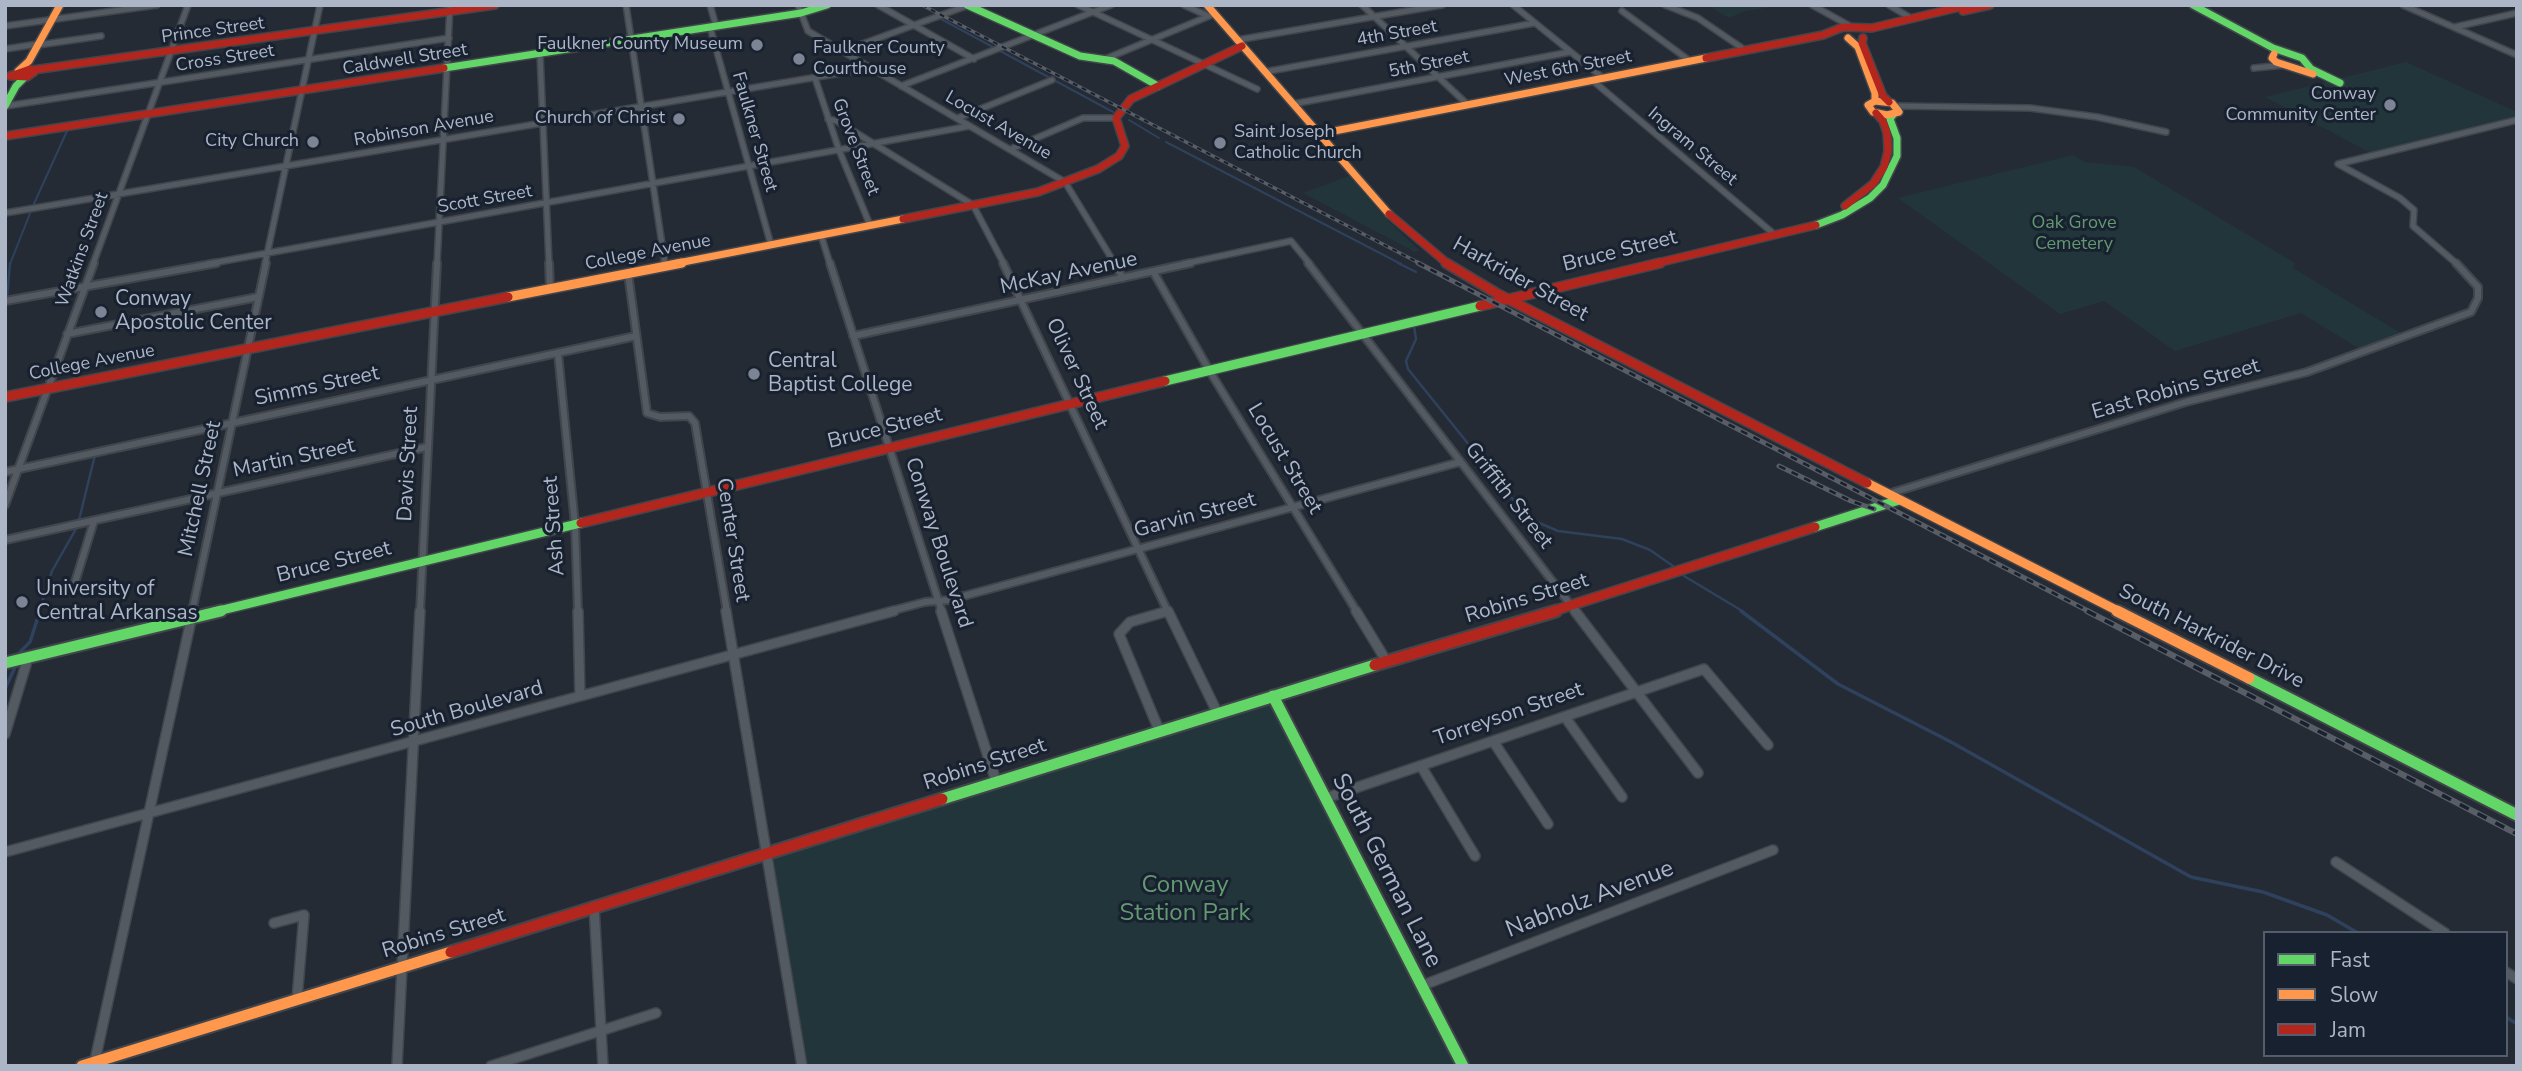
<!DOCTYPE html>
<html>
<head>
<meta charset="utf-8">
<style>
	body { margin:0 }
	#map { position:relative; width:2522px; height:1071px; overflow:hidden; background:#252b34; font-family:"Nunito Sans",sans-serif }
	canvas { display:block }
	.frame { position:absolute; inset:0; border:7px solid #adb6c7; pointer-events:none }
	.legend { position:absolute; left:2263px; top:931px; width:245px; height:126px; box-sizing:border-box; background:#18212f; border:2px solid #545d6c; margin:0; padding:9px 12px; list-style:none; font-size:21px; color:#adb6c7 }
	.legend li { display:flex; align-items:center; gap:14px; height:35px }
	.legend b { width:35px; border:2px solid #545d6c }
</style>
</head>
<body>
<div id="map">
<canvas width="2522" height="1071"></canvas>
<div class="frame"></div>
<ul class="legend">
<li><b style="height:9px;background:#63d668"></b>Fast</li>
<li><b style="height:9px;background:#ff974d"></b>Slow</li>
<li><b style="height:9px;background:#b3261e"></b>Jam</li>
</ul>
</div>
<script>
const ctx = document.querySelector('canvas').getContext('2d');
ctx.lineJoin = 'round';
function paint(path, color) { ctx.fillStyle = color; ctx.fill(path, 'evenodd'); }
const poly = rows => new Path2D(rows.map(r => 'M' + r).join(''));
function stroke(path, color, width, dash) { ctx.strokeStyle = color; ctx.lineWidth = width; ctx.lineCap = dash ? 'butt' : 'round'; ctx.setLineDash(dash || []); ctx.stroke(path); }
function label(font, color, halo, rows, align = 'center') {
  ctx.font = font + ' "Nunito Sans",sans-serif'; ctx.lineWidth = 6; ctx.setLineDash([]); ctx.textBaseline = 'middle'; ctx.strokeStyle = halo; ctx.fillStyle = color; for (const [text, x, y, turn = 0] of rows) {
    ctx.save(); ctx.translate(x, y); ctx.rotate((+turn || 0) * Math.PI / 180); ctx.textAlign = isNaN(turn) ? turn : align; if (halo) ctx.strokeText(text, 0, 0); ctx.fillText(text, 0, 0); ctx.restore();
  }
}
paint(poly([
	[1708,5,1787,5,1745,11,1729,18],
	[2406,62,2517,112,2517,116,2371,153,2265,97],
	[2073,155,2085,162,2134,167,2295,263,2293,268,2407,337,2363,351,2301,313,2175,351,2104,301,2060,314,1898,198],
	[1349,176,1384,217,1419,250,1415,252,1303,193],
	[1262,703,1271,704,1457,1066,808,1066,773,861,776,856]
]), '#22353a');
stroke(poly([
	[941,19,1113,112],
	[1129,120,1159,138],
	[1166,142,1401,264],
	[33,206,67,131],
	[10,264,31,211]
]), '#2e415d', 2);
stroke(poly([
	[1398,263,1416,272],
	[7,299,10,263],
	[1414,326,1416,339,1406,361,1408,369,1519,507,1537,522,1558,531,1622,539,1650,550,1673,566],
	[79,520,95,455],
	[1684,576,1744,612],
	[39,612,52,571,77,527]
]), '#2e415d', 2.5);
stroke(poly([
	[1741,611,1838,684,1951,742,2191,877,2263,892,2327,915,2358,933],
	[20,652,30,642,40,611],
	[5,689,16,665],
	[2506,1017,2517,1024]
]), '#2e415d', 3.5);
const streetFar2 = poly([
	[626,5,665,264],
	[710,5,716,26],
	[798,5,808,31,1065,182,1115,264],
	[878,5,974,59],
	[1078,5,1257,89],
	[1184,5,1208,16],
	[1362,5,1468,105],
	[1513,5,1603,78],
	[1665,5,1698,18,1745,50],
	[1812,5,1850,26],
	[1889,5,1909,17],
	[2403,5,2517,55],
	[1622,11,1690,61],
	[5,26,157,5],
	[710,27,771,245],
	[2455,27,2517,13],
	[1237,40,1442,5],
	[38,45,101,36],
	[5,49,38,44],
	[843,51,969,5],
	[540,54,549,264],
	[1105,59,1214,14],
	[2254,68,2285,65],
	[1264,72,1535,23],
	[815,78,839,150,870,225],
	[1592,80,1774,234],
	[901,86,1111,5],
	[1293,104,1570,52],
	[6,106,449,38],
	[1896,106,2030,108,2097,117,2166,132],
	[958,118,1052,80],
	[828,119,837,121,973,205,1004,264],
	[1011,149,1083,118,1116,118],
	[5,213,871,68],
	[821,235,830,264],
	[93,264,188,5],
	[207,264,970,126],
	[265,264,320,5],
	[437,264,450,5],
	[1183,264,1291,241,1310,264],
	[2457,264,2413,226,2414,210,2400,198,2338,164,2517,120]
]);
const streetFar1 = poly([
	[549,263,550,288],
	[664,263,665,266],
	[830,263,942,612],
	[1003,263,1168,612],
	[1114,263,1123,278],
	[1308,263,1576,612],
	[628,273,647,413,660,417,689,416,695,423,727,612],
	[1154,273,1209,370,1357,612],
	[5,301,217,263],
	[67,334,258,297],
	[853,336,1191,263],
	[558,353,575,525,578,612],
	[5,472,636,336],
	[1888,494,2186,402,2307,372,2471,312,2478,298,2478,287,2456,263],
	[5,505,94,263],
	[5,540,427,447],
	[72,592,94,521],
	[192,612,266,263],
	[420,612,437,263],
	[887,612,925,602,949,600,1460,462],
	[1163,612,1168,611]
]);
const street = poly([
	[578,611,580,696],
	[726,611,802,1066],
	[941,611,996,781],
	[1168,611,1217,712],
	[1356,611,1387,662],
	[1575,611,1698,773],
	[1565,717,1622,797],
	[1159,730,1119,634,1130,622,1168,611],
	[5,734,28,658],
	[1493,741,1548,824],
	[1421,766,1475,856],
	[1326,798,1704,669,1768,745],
	[5,852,894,611],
	[2336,862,2445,933],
	[594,906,603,1066],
	[274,923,304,915,297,999],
	[2506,972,2517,979],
	[1421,986,1773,850],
	[94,1065,193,611],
	[397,1066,420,611],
	[491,1066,656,1013]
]);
const fastFar2 = poly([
	[967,5,1080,56,1114,61,1158,86],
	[2193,5,2273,48,2302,58,2311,69,2340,83],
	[444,68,801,13,827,5],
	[5,106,16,86,24,78],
	[1816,225,1842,215,1870,198,1883,185,1897,156,1897,138,1890,119,1893,115]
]);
const fastFar1 = poly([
	[1165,381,1480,306],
	[1815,527,1899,500],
	[214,612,581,523]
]);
const fast = poly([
	[5,663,221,611],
	[2249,678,2517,815],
	[1273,696,1463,1066],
	[942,799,1375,665]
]);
const slowFar2 = poly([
	[1207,5,1389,214],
	[1848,38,1858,47,1875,93,1875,101],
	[2274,54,2272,58,2276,62,2313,74],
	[18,71,29,61,60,5],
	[1875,101,1892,103,1899,112,1887,115,1873,112,1868,105,1875,101],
	[1319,134,1706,58],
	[673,264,903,219]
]);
const slowFar1 = poly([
	[508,297,682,263],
	[1867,483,2120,612]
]);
const slow = poly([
	[2117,611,2249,678],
	[82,1066,451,952]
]);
const jamFar2 = poly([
	[1963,11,1990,5],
	[1863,38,1862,43,1883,96,1889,102],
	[1706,58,1823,35,1843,27,1872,28,1968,5],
	[30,69,34,72,27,77,10,76,30,69],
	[33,70,495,5],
	[5,136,444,68],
	[1845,206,1873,184,1884,167,1888,151,1887,133,1883,121,1876,113],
	[1389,214,1448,264],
	[903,219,1038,192,1098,169,1119,156,1125,146,1116,118,1131,99,1242,46],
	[1653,264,1816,225]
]);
const jamFar1 = poly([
	[1446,263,1496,293,1867,483],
	[1480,306,1660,263],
	[5,397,508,297],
	[581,523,1165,381],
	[1550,612,1815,527]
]);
const jam = poly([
	[1375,665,1556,611],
	[451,952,942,799]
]);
stroke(streetFar2, '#41454c', 8);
stroke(streetFar1, '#41454c', 10);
stroke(street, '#41454c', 12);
stroke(fastFar2, '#41454c', 10);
stroke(fastFar1, '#41454c', 12);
stroke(fast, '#41454c', 15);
stroke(slowFar2, '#41454c', 10);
stroke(slowFar1, '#41454c', 12);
stroke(slow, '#41454c', 15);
stroke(jamFar2, '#41454c', 10);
stroke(jamFar1, '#41454c', 12);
stroke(jam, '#41454c', 15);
stroke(streetFar2, '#545a62', 5);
stroke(streetFar1, '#545a62', 6);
stroke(street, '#545a62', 9);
stroke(fastFar2, '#63d668', 7);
stroke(fastFar1, '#63d668', 9);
stroke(fast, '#63d668', 11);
stroke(slowFar2, '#ff974d', 7);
stroke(slowFar1, '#ff974d', 9);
stroke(slow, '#ff974d', 11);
stroke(jamFar2, '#b3261e', 7);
stroke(jamFar1, '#b3261e', 9);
stroke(jam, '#b3261e', 11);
const railFar2 = poly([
	[922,5,1421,264]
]);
const railFar1 = poly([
	[1418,263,2090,612],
	[1779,466,1851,501,1874,509]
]);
const rail = poly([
	[2087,611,2517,834]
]);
stroke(railFar2, '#585d66', 3.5);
stroke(railFar1, '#585d66', 5);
stroke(rail, '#585d66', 6);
stroke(railFar2, '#18212f', 2, [5]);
stroke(railFar1, '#18212f', 2.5, [7]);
stroke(rail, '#18212f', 3.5, [10]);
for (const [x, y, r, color] of [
	[757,45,7,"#7d8594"],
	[799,59,7,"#7d8594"],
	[2390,105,7,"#7d8594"],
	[679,119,7,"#7d8594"],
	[313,142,7,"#7d8594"],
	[1220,143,7,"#7d8594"],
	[101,312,7,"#7d8594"],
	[754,374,7,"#7d8594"],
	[22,602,7,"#7d8594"]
]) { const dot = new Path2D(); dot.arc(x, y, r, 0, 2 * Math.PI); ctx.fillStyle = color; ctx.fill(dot); stroke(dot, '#18212f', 2.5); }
label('18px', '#adb6c7', '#18212f', [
	["Prince Street",213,31,-8],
	["4th Street",1397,34,-10],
	["Cross Street",225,59,-9],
	["Caldwell Street",405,60,-9],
	["5th Street",1429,65,-11],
	["West 6th Street",1568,69,-11],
	["Locust Avenue",998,126,30],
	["Robinson Avenue",424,129,-10],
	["Faulkner Street",754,132,74],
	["Grove Street",855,147,69],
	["Ingram Street",1692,147,40],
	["Scott Street",485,200,-10],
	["Watkins Street",83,250,-70],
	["College Avenue",648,253,-11],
	["College Avenue",92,363,-11]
]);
label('18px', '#adb6c7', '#18212f', [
	["Faulkner County Museum",743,45],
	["Faulkner County",813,49,"left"],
	["Courthouse",813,70,"left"],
	["Conway",2376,95],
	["Community Center",2376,116],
	["Church of Christ",665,119],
	["Saint Joseph",1234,133,"left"],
	["Catholic Church",1234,154,"left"],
	["City Church",299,142]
], 'right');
label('18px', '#639970', '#18212f', [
	["Oak Grove",2074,224],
	["Cemetery",2074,245]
]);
label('21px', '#adb6c7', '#18212f', [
	["Bruce Street",1620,252,-14],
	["McKay Avenue",1069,274,-12],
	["Harkrider Street",1520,280,29],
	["Oliver Street",1076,374,65],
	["Simms Street",317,387,-12],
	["East Robins Street",2176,390,-16],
	["Bruce Street",885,429,-14],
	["Martin Street",294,459,-12],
	["Locust Street",1284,459,59],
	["Davis Street",409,464,-87],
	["Mitchell Street",201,489,-78],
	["Griffith Street",1508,496,52],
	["Garvin Street",1195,516,-15],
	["Ash Street",555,526,-94],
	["Center Street",732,540,81],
	["Conway Boulevard",938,543,72],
	["Bruce Street",334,563,-14],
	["Robins Street",1527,599,-17],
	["South Harkrider Drive",2211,637,27],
	["South Boulevard",467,710,-16],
	["Torreyson Street",1509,715,-19],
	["Robins Street",985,765,-18],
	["Robins Street",444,934,-17]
]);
label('21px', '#adb6c7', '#18212f', [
	["Conway",115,300],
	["Apostolic Center",115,324],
	["Central",768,362],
	["Baptist College",768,386],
	["University of",36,590],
	["Central Arkansas",36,614]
], 'left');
label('24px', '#adb6c7', '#18212f', [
	["South German Lane",1386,871,63],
	["Nabholz Avenue",1590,900,-21]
]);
label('24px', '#639970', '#18212f', [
	["Conway",1185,886],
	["Station Park",1185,914]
]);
</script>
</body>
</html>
